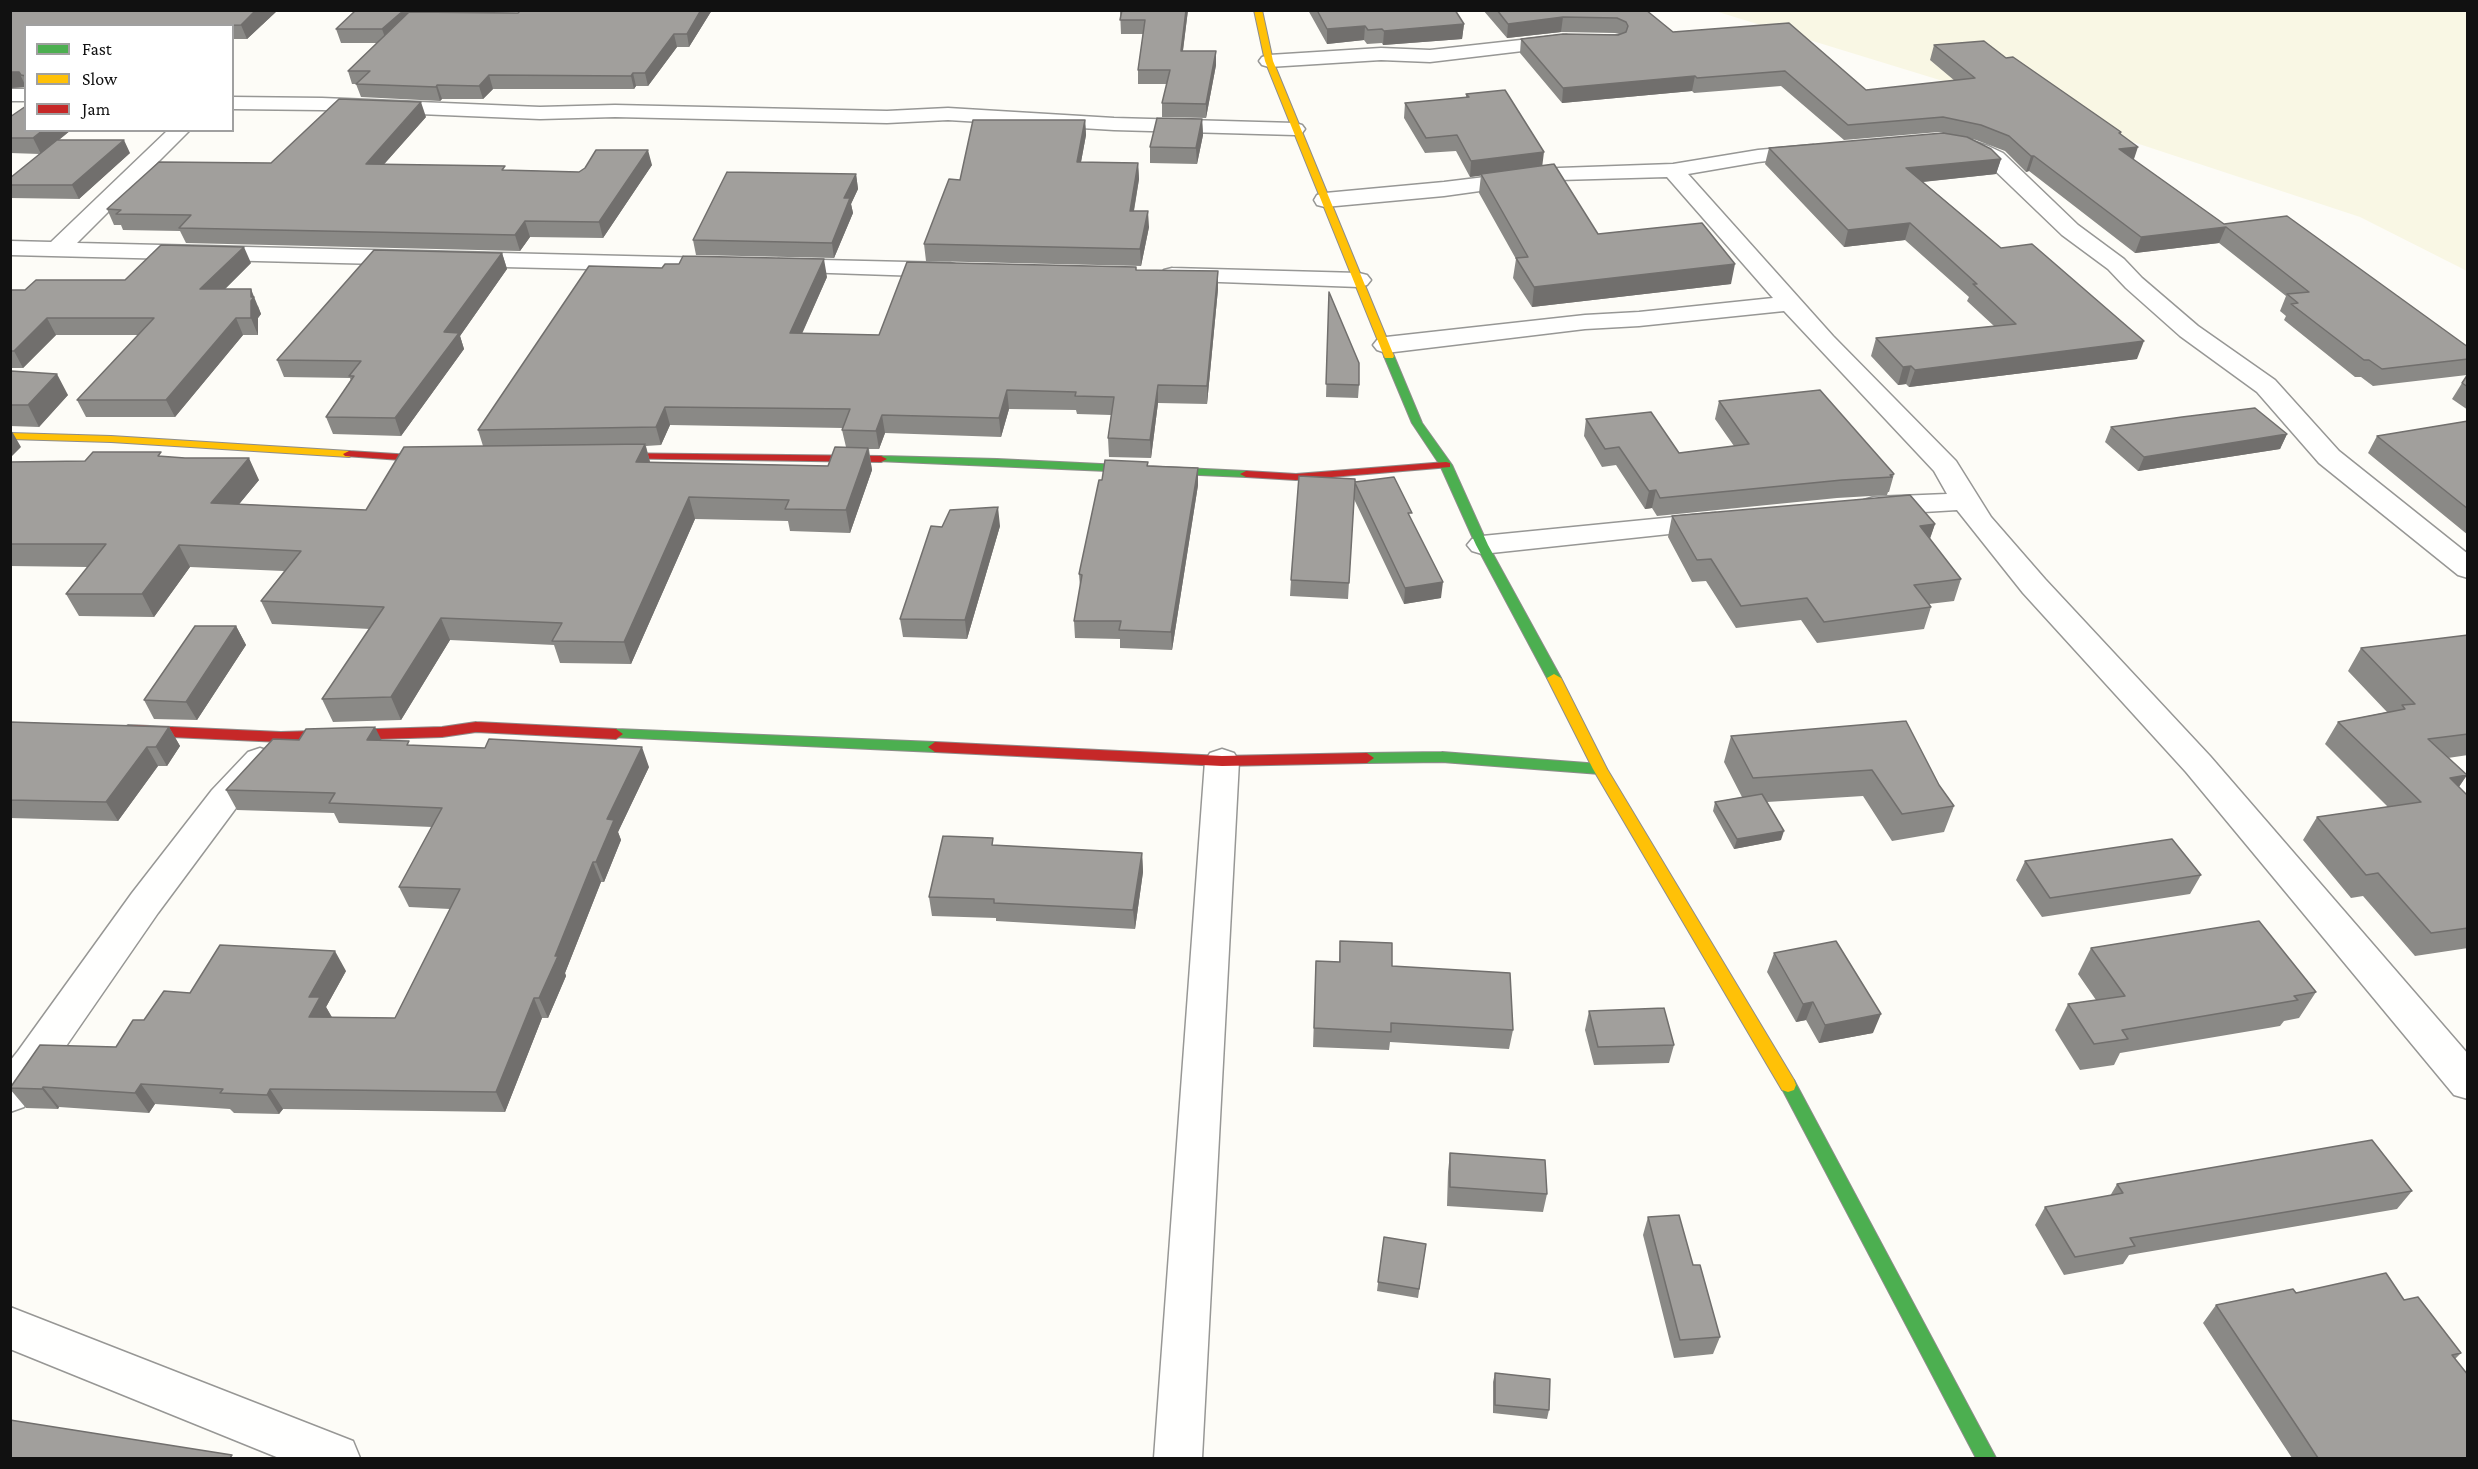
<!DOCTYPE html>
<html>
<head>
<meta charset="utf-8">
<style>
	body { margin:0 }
	#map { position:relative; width:2478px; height:1469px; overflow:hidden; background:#fdfcf7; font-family:"Crimson Pro",serif }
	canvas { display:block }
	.frame { position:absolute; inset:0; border:12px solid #111; pointer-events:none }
	.legend { position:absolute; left:24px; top:24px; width:210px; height:108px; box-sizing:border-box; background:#fff; border:2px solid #a0a0a0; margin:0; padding:8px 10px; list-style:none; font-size:18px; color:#111 }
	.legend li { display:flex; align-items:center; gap:12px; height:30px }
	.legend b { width:30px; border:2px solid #a0a0a0 }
</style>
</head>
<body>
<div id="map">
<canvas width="2478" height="1469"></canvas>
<div class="frame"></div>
<ul class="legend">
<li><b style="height:8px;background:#4caf50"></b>Fast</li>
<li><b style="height:8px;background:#ffc107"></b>Slow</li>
<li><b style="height:8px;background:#c62828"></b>Jam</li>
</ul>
</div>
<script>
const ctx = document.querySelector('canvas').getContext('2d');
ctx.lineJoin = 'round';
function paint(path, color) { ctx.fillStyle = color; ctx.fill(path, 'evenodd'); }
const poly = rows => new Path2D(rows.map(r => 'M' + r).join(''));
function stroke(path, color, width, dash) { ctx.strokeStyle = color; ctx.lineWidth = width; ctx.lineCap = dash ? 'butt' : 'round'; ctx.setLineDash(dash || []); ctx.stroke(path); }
paint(poly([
	[1715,11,2467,11,2467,271,2360,217,2021,105]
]), '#f9f7e4');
const street = poly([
	[1566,35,1573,37,1575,41,1573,45,1430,62,1381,60,1269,67,1262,65,1259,61,1262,57,1269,55,1381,48,1430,50,1566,35],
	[10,89,26,89,26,101,10,101,10,89],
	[232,97,322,98,540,107,615,105,887,111,948,108,1114,118,1295,123,1302,125,1305,129,1302,133,1295,135,1114,130,948,120,887,123,615,117,540,119,322,110,232,109,232,97],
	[168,130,190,130,77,243,710,258,718,260,722,265,718,270,710,272,10,255,10,241,51,242,168,130],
	[1959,137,1988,146,2003,153,2078,225,2124,259,2142,278,2198,326,2275,380,2339,451,2468,554,2468,578,2458,575,2319,463,2257,392,2180,336,2126,288,2108,269,2062,235,1987,163,1974,154,1952,147,1949,143,1952,139,1959,137],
	[1813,145,1820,147,1824,151,1820,155,1758,162,1688,174,1833,336,1956,461,1991,517,2045,579,2210,756,2468,1054,2468,1099,2454,1095,2186,772,2023,593,1957,510,1874,515,1864,512,1860,506,1864,500,1874,497,1947,494,1934,471,1784,311,1639,326,1585,329,1386,353,1377,350,1373,345,1377,340,1386,337,1585,315,1639,312,1773,298,1667,177,1559,180,1444,196,1325,207,1317,205,1314,200,1317,195,1325,193,1444,182,1559,168,1673,164,1758,150,1813,145],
	[779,259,950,263,958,265,962,270,958,275,950,277,771,271,767,266,771,261,779,259],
	[1172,268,1359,273,1367,275,1371,280,1367,285,1359,287,1164,280,1160,275,1164,270,1172,268],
	[1715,513,1725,516,1729,522,1725,528,1482,554,1472,551,1467,545,1472,539,1482,536,1715,513],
	[260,748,272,752,277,760,272,768,236,808,158,913,24,1107,10,1112,10,1061,18,1051,132,893,212,790,248,752,260,748],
	[1222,749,1234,753,1239,761,1202,1458,1154,1458,1205,761,1210,753,1222,749],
	[10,1307,353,1441,360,1458,279,1458,10,1349,10,1307]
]);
const fast = poly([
	[1389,353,1394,356,1422,423,1452,465,1488,545,1561,678,1559,681,1554,682,1547,678,1476,545,1440,465,1412,423,1384,356,1389,353],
	[881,456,997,459,1246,471,1252,474,1246,477,877,461,877,457,881,456],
	[616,729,935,742,942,747,935,752,611,737,609,734,611,731,616,729],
	[1442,752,1600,764,1607,769,1600,774,1442,762,1367,763,1360,758,1367,753,1442,752],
	[1788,1078,1794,1080,1996,1458,1976,1458,1780,1085,1782,1080,1788,1078]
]);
const slow = poly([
	[1254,10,1262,10,1273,61,1394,356,1393,358,1385,358,1384,356,1265,61,1254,10],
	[10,433,111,436,349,451,355,454,349,457,111,442,10,439,10,433],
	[1554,674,1561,678,1607,769,1794,1080,1796,1085,1794,1090,1788,1092,1782,1090,1593,769,1547,678,1554,674]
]);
const jam = poly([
	[349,451,443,457,449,460,443,463,345,456,343,454,349,451],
	[602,453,881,456,887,459,881,462,598,458,598,454,602,453],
	[1446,462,1450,463,1450,467,1296,480,1246,477,1240,474,1246,471,1296,474,1446,462],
	[476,722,616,729,623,734,616,739,476,732,442,737,281,742,128,735,121,730,128,725,281,732,442,727,476,722],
	[935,742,1222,756,1367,753,1374,758,1367,763,1222,766,935,752,928,747,935,742]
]);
stroke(street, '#979795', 3);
stroke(fast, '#8e8d8b', 2);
stroke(slow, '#8e8d8b', 2);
stroke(jam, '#8e8d8b', 2);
paint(street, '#fffffe');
paint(fast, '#4caf50');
paint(slow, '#ffc107');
paint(jam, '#c62828');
paint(poly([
	[10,10,278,10,247,39,232,39,232,26,26,26,26,87,10,88],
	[712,10,689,47,677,47,648,86,636,86,634,89,493,89,483,99,442,99,440,101,361,97,356,84,352,84,348,71,377,43,341,43,336,29,422,12,518,13],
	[1120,10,1188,10,1183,51,1216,65,1206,118,1162,117,1162,103,1167,84,1138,84,1138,70,1143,34,1121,34],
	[1308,10,1455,10,1464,24,1462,39,1383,45,1382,43,1367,44,1364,40,1327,44],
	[1483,10,1646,10,1673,32,1866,90,1955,81,1930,60,1934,45,2006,58,2121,132,2121,134,2134,160,2224,224,2468,347,2468,410,2452,399,2467,375,2373,386,2361,377,2355,377,2284,320,2286,316,2280,311,2286,296,2219,243,2135,253,2029,171,2026,172,2005,151,1976,140,1968,138,2001,159,1996,174,1923,182,2001,248,2137,359,1909,387,1906,384,1898,385,1871,356,1876,338,1994,326,1967,301,1969,297,1905,240,1844,247,1765,164,1769,148,1943,133,1939,132,1844,140,1781,86,1694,93,1692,91,1562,103,1520,53,1521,39,1619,34,1615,33,1561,32,1507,38],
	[1466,94,1542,166,1598,234,1731,284,1532,307,1513,278,1516,259,1479,193,1481,175,1470,177,1456,151,1425,153,1404,118,1405,103,1466,98],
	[10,117,26,130,71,130,59,140,130,153,79,199,10,198,10,178,40,154,10,153],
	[426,117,384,164,506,170,579,172,652,165,603,238,530,237,520,251,186,243,180,231,123,230,121,225,114,225,107,209,271,163],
	[1202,119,1203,135,1197,164,1150,163,1150,147],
	[1085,120,1086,135,1081,162,1138,163,1139,179,1134,211,1149,227,1141,266,926,261,924,244,960,180],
	[856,174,858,189,851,204,853,213,834,258,696,255,693,240],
	[502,253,507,269,460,336,464,349,401,436,333,434,326,417,351,381,350,378,284,377,277,360],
	[251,263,225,289,258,306,261,314,258,318,258,335,243,335,175,417,86,417,77,400,138,335,56,335,23,368,10,368,10,290,25,290,125,280],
	[1137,270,1218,271,1218,289,1207,404,1158,403,1151,458,1109,457,1108,438,1111,415,1077,414,1076,410,1009,409,1001,437,885,433,879,449,869,449,872,470,850,533,790,531,788,521,695,519,631,664,560,663,554,645,450,640,401,720,333,722,322,699,370,629,272,624,261,601,284,571,190,567,154,617,79,616,66,594,88,567,10,566,10,462,85,461,163,456,259,480,239,504,366,510,483,446,478,430,827,277,802,334,879,335],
	[670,425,843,428,842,430,846,447,828,466,650,462,646,446,661,445],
	[1329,292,1359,385,1358,398,1326,397],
	[11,371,68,395,39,427,10,426],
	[1719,401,1894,474,1889,492,1888,492,1887,495,1837,498,1657,516,1652,508,1645,509,1616,465,1602,467,1584,436,1586,419,1679,453,1734,446,1715,419],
	[2468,421,2468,535,2368,453,2377,436],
	[2111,427,2287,434,2280,449,2138,471,2105,442],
	[1148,466,1198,468,1198,485,1172,650,1120,648,1120,639,1075,638,1074,621,1080,587,1079,574,1102,480],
	[1355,482,1411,520,1441,598,1404,604,1354,499,1348,599,1290,596,1291,580],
	[1672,516,1935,524,1930,539,1961,579,1954,601,1929,604,1931,607,1924,629,1817,643,1801,620,1736,628,1706,581,1692,582,1668,537],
	[1000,526,967,639,903,637,900,619,942,527],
	[236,626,246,645,197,720,154,719,144,700],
	[2468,635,2468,755,2448,758,2467,775,2459,787,2468,796,2468,948,2415,956,2363,896,2351,898,2303,840,2317,817,2388,807,2325,744,2338,722,2387,712,2348,671,2361,648],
	[10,722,169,727,180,746,167,766,158,766,118,821,10,818],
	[1731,736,1939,785,1954,806,1944,832,1892,841,1863,796,1767,802,1781,840,1734,849,1713,811,1715,802,1742,797,1724,762],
	[382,741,410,745,649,767,618,832,621,840,604,882,601,882,565,973,566,976,548,1018,542,1018,505,1112,283,1109,279,1114,234,1113,230,1109,155,1104,149,1113,59,1107,58,1109,26,1108,10,1089,10,1087,116,1047,144,1020,190,993,346,971,326,1007,332,1017,395,1018,450,909,409,907,399,887,432,827,339,823,334,813,237,810,226,790],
	[994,845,1142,853,1143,872,1135,929,996,921,996,918,932,916,929,897],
	[2025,861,2201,875,2190,894,2042,917,2016,880],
	[1340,941,1392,966,1513,1030,1509,1049,1390,1042,1389,1050,1313,1047,1316,961,1339,962],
	[2091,948,2316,992,2299,1018,2284,1021,2280,1026,2120,1053,2114,1065,2080,1070,2055,1030,2068,1004,2096,1000,2078,974],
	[1774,953,1873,1033,1819,1043,1806,1020,1796,1022,1767,972],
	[1589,1011,1674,1045,1669,1063,1594,1065,1585,1030],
	[1450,1153,1547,1194,1543,1212,1447,1206,1448,1172],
	[2117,1184,2412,1191,2397,1209,2129,1255,2123,1264,2064,1275,2035,1225,2045,1207,2110,1196],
	[1648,1217,1693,1265,1720,1337,1713,1354,1674,1358,1643,1235],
	[1384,1237,1426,1244,1418,1298,1377,1291],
	[2296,1293,2404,1300,2461,1353,2455,1359,2468,1458,2292,1458,2203,1323,2216,1305],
	[1495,1373,1549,1410,1547,1419,1493,1413,1493,1382]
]), '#8a8986');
paint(poly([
	[256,10,278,10,247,39,241,25],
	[404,10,424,10,387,43,382,29],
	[701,10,712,10,689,47,687,34],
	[1186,10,1188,10,1181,65,1181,51],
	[1563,17,1561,32,1507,38,1508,24],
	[1464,24,1462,39,1383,45,1384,31],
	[1365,26,1364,40,1327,44,1327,29],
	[674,34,677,47,648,86,645,73],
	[1216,51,1216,65,1206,118,1206,104],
	[10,72,19,72,26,87,10,88],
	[633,73,636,86,634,89,631,76],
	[489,75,493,89,483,99,479,86],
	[1695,76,1692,91,1562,103,1563,88],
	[437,85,442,99,440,101,436,87],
	[421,102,426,117,371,179,366,164],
	[1202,119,1203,135,1197,164,1196,148],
	[1085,120,1086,135,1078,178,1077,162],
	[43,130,71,130,41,154,33,138],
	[124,140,130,153,79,199,72,185],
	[2138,147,2133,162,2119,149],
	[648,150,652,165,603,238,599,222],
	[1544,152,1542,168,1470,177,1471,161],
	[2031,156,2034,156,2029,171,2026,172],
	[2001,159,1996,174,1902,184,1906,168],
	[1138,163,1139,179,1131,227,1130,211],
	[856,174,858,189,851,204,853,213,834,258,832,243,844,198],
	[1148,211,1149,227,1141,266,1140,249],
	[525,221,530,237,520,251,515,235],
	[1910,223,1905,240,1844,247,1848,230],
	[2226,227,2219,243,2135,253,2141,237],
	[244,247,251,263,208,306,200,289],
	[502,253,507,269,460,336,464,349,401,436,395,418,444,332],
	[824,259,827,277,794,351,790,333],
	[1735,264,1731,284,1532,307,1534,287],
	[1218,271,1218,289,1207,404,1207,386],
	[251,289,261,314,258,318,258,335,251,318],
	[47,318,56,335,23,368,14,351],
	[236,318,243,335,175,417,166,400],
	[2144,341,2137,359,1909,387,1915,370],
	[1911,366,1906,384,1898,385,1903,367],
	[57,374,68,395,39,427,28,405],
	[1158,385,1158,403,1151,458,1150,440],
	[1007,390,1009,409,1001,437,999,418],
	[665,407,670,425,661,445,656,427],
	[882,415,885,433,879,449,876,431],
	[10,428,21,447,10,458],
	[2287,434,2280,449,2138,471,2144,457],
	[645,444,651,466,636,462],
	[868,448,872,470,850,533,846,510],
	[249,458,259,480,222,525,211,503],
	[1198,468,1198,485,1172,650,1171,632],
	[1656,490,1652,508,1645,509,1649,491],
	[689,497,695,519,631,664,624,642],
	[998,507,1000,526,967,639,965,620],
	[1935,524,1927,546,1920,526],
	[179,545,190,567,154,617,142,594],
	[1443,582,1441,598,1404,604,1405,588],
	[441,618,450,640,401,720,391,697],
	[236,626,246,645,197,720,186,702],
	[169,727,180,746,167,766,156,747],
	[375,727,385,747,367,740],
	[147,747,158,766,118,821,106,802],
	[642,747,649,767,618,832,621,840,604,882,596,862,607,819],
	[2467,775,2451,798,2450,778],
	[1784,831,1781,840,1734,849,1737,839],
	[1142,853,1143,872,1135,929,1133,910],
	[593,862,601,882,565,973,566,976,548,1018,539,998,555,956],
	[335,951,346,971,326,1007,332,1018,309,1017,309,997],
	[534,998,542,1018,505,1112,496,1092],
	[1813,1002,1806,1020,1796,1022,1803,1004],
	[1881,1014,1873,1033,1819,1043,1825,1025],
	[141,1084,155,1104,149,1113,135,1093],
	[43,1087,59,1107,58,1109,42,1089],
	[270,1089,283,1109,279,1114,267,1095]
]), '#716f6d');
const building = poly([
	[10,10,256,10,241,25,26,26,26,76,21,75,19,72,10,72,10,10],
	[356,10,404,10,382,29,336,29,356,10],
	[521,10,701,10,687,34,674,34,645,73,633,73,631,76,489,75,479,86,437,85,436,87,356,84,370,71,348,71,409,12,518,13,521,10],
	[1122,10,1186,10,1181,51,1216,51,1206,104,1162,103,1170,70,1138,70,1145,20,1120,20,1122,10],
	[1317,10,1455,10,1464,24,1384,31,1382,29,1368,30,1365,26,1327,29,1317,10],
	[1497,10,1646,10,1673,32,1789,23,1866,90,1975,78,1934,45,1984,41,2006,58,2013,57,2121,132,2119,133,2138,147,2119,149,2224,224,2287,216,2468,347,2468,359,2382,369,2369,360,2364,360,2291,304,2298,303,2287,294,2309,292,2226,227,2141,237,2034,156,2031,156,2009,136,1981,125,1943,117,1848,125,1785,71,1697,78,1695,76,1563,88,1521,39,1563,34,1618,35,1626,32,1628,26,1626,22,1617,18,1563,17,1508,24,1497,10],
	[1505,90,1544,152,1471,161,1457,135,1426,138,1405,103,1469,97,1466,94,1505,90],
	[339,99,421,102,366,164,505,166,502,170,579,172,585,168,596,150,648,150,599,222,525,221,515,235,179,228,191,215,116,214,121,210,107,209,159,162,271,163,339,99],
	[26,106,26,130,43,130,33,138,10,138,10,117,26,106],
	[1157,118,1202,119,1196,148,1150,147,1157,118],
	[973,120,1085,120,1077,162,1138,163,1130,211,1148,211,1140,249,924,244,949,179,960,180,973,120],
	[1943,133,1967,137,1991,149,2001,159,1906,168,2001,248,2032,244,2144,341,1915,370,1911,366,1903,367,1876,338,2016,324,1973,284,1977,284,1910,223,1848,230,1769,148,1943,133],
	[57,140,124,140,72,185,10,185,10,178,57,140],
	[1554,164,1598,234,1702,223,1735,264,1534,287,1516,258,1528,257,1481,174,1554,164],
	[727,172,856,174,844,198,850,198,832,243,693,240,727,172],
	[161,245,244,247,200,289,251,289,251,297,254,297,251,301,251,318,236,318,166,400,77,400,154,318,47,318,14,351,10,351,10,290,25,290,36,280,125,280,161,245],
	[374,250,502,253,444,332,459,333,395,418,326,417,354,376,349,376,361,361,277,360,374,250],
	[683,256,824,259,790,333,879,335,907,262,1136,267,1136,270,1218,271,1207,386,1158,385,1150,440,1108,438,1114,397,1075,396,1076,392,1007,390,999,418,882,415,876,431,842,430,850,409,665,407,656,427,478,430,589,266,662,268,665,264,679,264,683,256],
	[1329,292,1359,363,1359,385,1326,384,1329,292],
	[10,372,11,371,57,374,28,405,10,405,10,372],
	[2468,374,2468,387,2462,383,2468,374],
	[1820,390,1894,474,1890,475,1892,477,1842,480,1660,498,1656,490,1649,491,1619,447,1605,449,1586,419,1651,412,1679,453,1749,444,1719,401,1820,390],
	[2255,408,2287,434,2144,457,2111,427,2182,417,2255,408],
	[2468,421,2468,509,2377,436,2468,421],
	[645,444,636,462,828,466,835,447,868,448,846,510,785,509,789,500,689,497,624,642,552,641,562,623,441,618,391,697,322,699,384,607,261,601,301,551,179,545,142,594,66,594,106,544,10,544,10,462,85,461,93,452,161,452,158,456,185,458,249,458,211,503,366,510,404,447,645,444],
	[1105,460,1148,462,1147,466,1198,468,1171,632,1119,630,1121,621,1074,621,1082,575,1079,574,1099,480,1102,480,1105,460],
	[1299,476,1355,479,1355,482,1394,477,1412,513,1408,513,1443,582,1405,588,1355,483,1349,583,1291,580,1299,476],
	[1910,495,1935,524,1920,526,1961,579,1914,585,1931,607,1824,622,1807,598,1741,606,1711,559,1697,560,1672,516,1910,495],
	[998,507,965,620,900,619,931,526,942,527,950,510,998,507],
	[195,626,236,626,186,702,144,700,195,626],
	[2468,635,2468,734,2428,739,2467,775,2450,778,2468,796,2468,928,2431,933,2378,873,2366,875,2317,817,2421,802,2338,722,2405,709,2402,705,2415,704,2361,648,2468,635],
	[1906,721,1939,785,1954,806,1902,814,1872,770,1753,778,1731,736,1906,721],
	[10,722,169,727,156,747,147,747,106,802,10,800,10,722],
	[375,727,367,740,409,741,407,745,485,748,489,739,642,747,607,819,614,820,596,862,593,862,555,956,558,956,539,998,534,998,496,1092,270,1089,267,1095,220,1093,223,1089,141,1084,135,1093,43,1087,42,1089,10,1088,40,1045,116,1047,133,1020,144,1020,164,991,190,993,220,945,335,951,309,997,320,997,309,1017,395,1018,460,889,399,887,442,808,329,803,335,793,226,790,273,739,299,740,306,729,375,727],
	[1762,794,1784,831,1737,839,1715,802,1762,794],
	[943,836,993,838,992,845,1142,853,1133,910,994,903,994,899,929,897,943,836],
	[2172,839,2201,875,2050,898,2025,861,2172,839],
	[2259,921,2316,992,2294,996,2298,1000,2122,1030,2128,1039,2094,1044,2068,1004,2125,996,2091,948,2259,921],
	[1340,941,1392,943,1392,966,1510,973,1513,1030,1391,1023,1391,1032,1314,1028,1316,961,1340,962,1340,941],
	[1836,941,1881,1014,1825,1025,1813,1002,1803,1004,1774,953,1836,941],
	[1664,1008,1674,1045,1598,1047,1589,1011,1664,1008],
	[2372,1140,2412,1191,2130,1238,2135,1246,2075,1257,2045,1207,2123,1193,2117,1184,2372,1140],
	[1450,1153,1545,1160,1547,1194,1450,1187,1450,1153],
	[1679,1215,1693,1265,1700,1265,1720,1337,1680,1340,1648,1217,1679,1215],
	[1384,1237,1426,1244,1419,1289,1378,1282,1384,1237],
	[2386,1273,2404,1300,2418,1297,2461,1353,2452,1355,2468,1375,2468,1458,2318,1458,2216,1305,2293,1289,2296,1293,2386,1273],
	[1495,1373,1550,1379,1549,1410,1495,1405,1495,1373],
	[10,1420,232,1455,230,1458,10,1458,10,1420]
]);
paint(building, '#a19f9c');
stroke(building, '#716f6d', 1.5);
</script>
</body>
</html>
